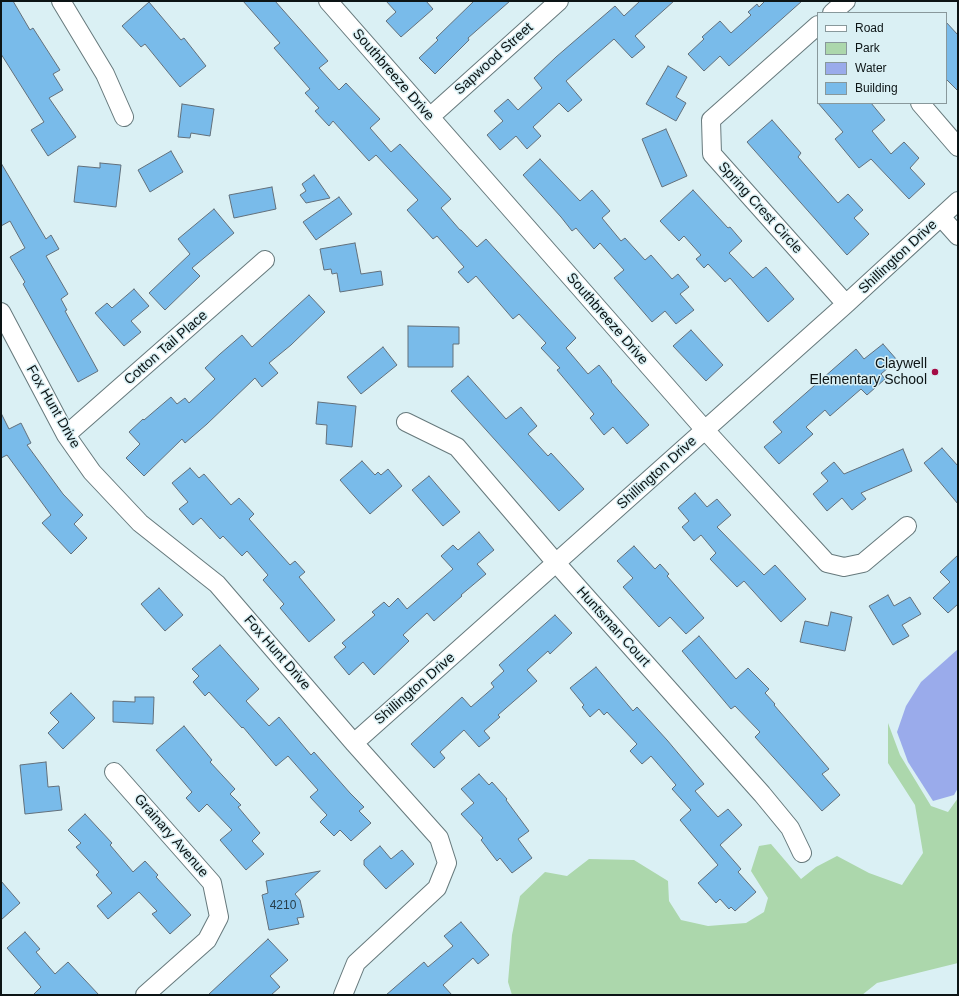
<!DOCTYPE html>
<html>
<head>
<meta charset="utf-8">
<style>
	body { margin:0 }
	#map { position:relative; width:959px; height:996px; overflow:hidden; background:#daf0f4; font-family:Arial,sans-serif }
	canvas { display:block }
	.frame { position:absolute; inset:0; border:2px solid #0c1415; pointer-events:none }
	.legend { position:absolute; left:817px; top:12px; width:130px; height:92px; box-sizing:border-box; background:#daf0f4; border:1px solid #88989b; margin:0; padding:5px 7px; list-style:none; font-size:12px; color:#0c1415 }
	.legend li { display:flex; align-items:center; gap:8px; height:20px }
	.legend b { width:20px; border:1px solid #88989b }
</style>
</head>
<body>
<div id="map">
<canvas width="959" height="996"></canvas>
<div class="frame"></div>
<ul class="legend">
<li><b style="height:5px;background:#fff"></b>Road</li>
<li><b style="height:11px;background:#acd7ac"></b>Park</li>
<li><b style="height:11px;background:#9aabeb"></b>Water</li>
<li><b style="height:11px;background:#79bbea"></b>Building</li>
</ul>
</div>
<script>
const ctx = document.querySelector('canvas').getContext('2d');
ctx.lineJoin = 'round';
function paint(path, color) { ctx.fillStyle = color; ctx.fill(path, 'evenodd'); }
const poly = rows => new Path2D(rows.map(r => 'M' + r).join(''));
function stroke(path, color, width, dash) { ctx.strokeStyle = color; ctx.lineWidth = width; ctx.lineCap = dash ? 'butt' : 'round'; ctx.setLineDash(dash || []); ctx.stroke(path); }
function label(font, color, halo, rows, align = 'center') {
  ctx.font = font + ' Arial,sans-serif'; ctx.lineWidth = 3; ctx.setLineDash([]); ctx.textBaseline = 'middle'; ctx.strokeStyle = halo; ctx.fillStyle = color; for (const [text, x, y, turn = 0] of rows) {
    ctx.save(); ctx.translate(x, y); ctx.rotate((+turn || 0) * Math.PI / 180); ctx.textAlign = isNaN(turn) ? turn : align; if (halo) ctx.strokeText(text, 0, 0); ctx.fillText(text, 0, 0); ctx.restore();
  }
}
paint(poly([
	[888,723,900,755,931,806,948,812,958,798,958,963,877,983,862,995,512,995,508,982,512,935,520,896,545,872,567,876,589,859,634,860,668,881,669,901,681,920,708,926,746,923,764,912,768,898,751,871,759,846,771,844,801,879,816,867,837,856,869,873,902,885,923,853,915,805,888,763]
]), '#acd7ac');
paint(poly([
	[958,649,958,788,954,795,933,801,908,762,897,732,906,706,921,682]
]), '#9aabeb');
const building = poly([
	[1,1,13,1,30,30,33,28,60,70,53,74,63,90,49,98,76,137,48,156,31,130,44,122,1,54,1,1],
	[243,1,275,1,328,61,319,68,339,90,346,83,380,119,370,128,391,152,400,144,451,199,441,208,460,230,461,230,477,247,486,239,576,338,566,348,588,374,599,365,612,381,611,382,649,425,627,444,613,427,604,435,590,418,594,414,557,370,560,368,541,348,546,343,519,314,513,319,476,276,468,283,458,272,464,267,437,236,433,239,407,210,418,200,376,155,369,161,333,121,329,126,315,111,319,108,305,93,310,89,274,48,280,43,243,1],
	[386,1,426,1,433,9,401,37,386,21,396,12,386,1],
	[474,1,510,1,468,38,469,40,435,74,419,58,438,40,436,38,474,1],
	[640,1,674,1,635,36,645,47,632,58,614,39,566,81,582,100,568,112,559,103,533,127,541,136,527,149,516,136,500,150,487,135,503,121,494,111,508,99,518,110,542,88,534,78,556,57,615,6,624,16,640,1],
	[765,1,802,1,729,66,720,56,704,71,688,54,704,39,702,37,720,21,731,33,751,15,748,12,757,4,759,7,765,1],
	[149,2,181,40,184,38,206,66,180,87,145,44,141,47,122,26,149,2],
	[946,22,958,35,958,91,946,79,946,22],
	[668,66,687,77,676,97,686,103,676,121,646,104,668,66],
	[818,103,871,103,885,120,872,131,891,154,904,142,919,158,910,168,925,184,909,199,871,159,859,168,835,139,843,132,818,103],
	[182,104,214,109,210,136,191,133,190,138,178,137,182,104],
	[772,120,801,153,798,157,838,203,848,194,863,210,854,218,869,234,847,255,747,142,772,120],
	[666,129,687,176,662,187,642,139,666,129],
	[171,151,183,172,150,192,138,170,171,151],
	[540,159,580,201,592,190,610,211,602,218,621,241,625,238,645,260,651,255,672,279,678,274,689,287,680,294,694,310,676,324,665,311,652,322,614,278,624,270,600,243,594,249,576,228,572,231,561,217,523,175,540,159],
	[1,163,46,239,51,235,59,249,46,256,68,294,61,299,67,310,65,311,98,371,78,382,23,284,25,282,10,257,25,248,10,221,1,226,1,163],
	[100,163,121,165,116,207,74,202,78,166,100,168,100,163],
	[314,175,330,198,306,203,300,195,306,191,302,184,314,175],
	[272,187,276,209,234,218,229,195,272,187],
	[693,190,728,228,730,227,742,241,729,253,753,278,766,267,794,299,768,322,730,278,725,282,708,264,704,268,696,259,701,255,684,236,679,241,660,221,693,190],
	[339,197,352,214,316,240,303,222,339,197],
	[214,209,234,233,192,268,200,276,165,310,149,293,190,254,178,239,214,209],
	[355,243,361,274,381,271,383,285,340,292,337,273,332,274,331,269,324,270,320,249,355,243],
	[134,289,149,306,131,321,141,332,124,346,95,313,107,303,112,308,134,289],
	[309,295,325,312,291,345,269,363,278,373,262,387,255,378,207,424,185,443,182,439,144,476,126,458,140,444,129,432,143,419,144,420,171,397,177,404,185,398,189,403,215,379,205,368,220,354,242,335,252,347,309,295],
	[408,326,459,327,459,344,453,344,453,367,408,367,408,326],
	[691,330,723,365,706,381,673,346,691,330],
	[883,344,897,360,881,374,885,379,867,395,861,389,830,416,825,410,806,427,813,434,779,464,764,447,782,432,773,422,856,349,864,359,883,344],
	[383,347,397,365,361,394,347,377,383,347],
	[468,376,506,419,521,407,537,426,528,434,548,456,551,453,584,489,559,511,451,391,468,376],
	[318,402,356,406,352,447,326,444,327,425,316,424,318,402],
	[1,413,9,429,21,423,31,443,27,445,63,494,83,515,74,524,87,538,71,554,42,523,51,515,7,455,1,458,1,413],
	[942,448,958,466,958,504,924,463,942,448],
	[903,449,912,471,861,493,866,499,852,510,842,498,827,511,813,494,828,481,821,473,834,462,844,474,903,449],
	[362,461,375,475,378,472,381,475,388,469,402,486,370,514,340,480,362,461],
	[190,468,199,478,204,474,231,505,239,498,254,514,249,519,290,565,295,561,305,572,299,577,335,620,309,642,280,608,284,604,263,580,268,575,247,551,242,556,223,536,220,539,201,518,193,525,179,509,188,502,172,483,190,468],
	[429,476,460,512,443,526,412,490,429,476],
	[695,493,707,507,717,499,731,515,717,527,764,575,775,565,806,599,781,622,744,581,737,587,710,559,716,553,701,535,694,541,682,527,689,521,678,508,695,493],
	[479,532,494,550,477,564,486,574,461,595,462,596,434,621,427,613,403,635,409,641,374,675,363,662,349,675,334,657,346,647,342,643,375,615,372,612,384,602,389,607,398,598,407,609,453,569,441,556,453,545,458,550,479,532],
	[634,546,655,569,660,564,669,574,667,576,704,618,686,634,670,617,659,627,623,587,633,578,617,561,634,546],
	[958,555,958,604,948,613,933,598,950,582,940,572,958,555],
	[159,588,183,615,165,631,141,604,159,588],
	[888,595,894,606,910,597,921,614,902,625,909,636,893,645,869,606,888,595],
	[831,612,852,617,845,651,800,642,805,621,828,626,831,612],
	[555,615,572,633,550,654,548,651,527,670,537,681,498,715,500,717,484,731,490,738,479,747,464,730,440,752,445,758,434,768,411,744,462,697,471,707,494,687,491,683,504,671,499,665,555,615],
	[699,636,736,679,748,668,769,689,765,693,775,704,774,705,829,769,822,774,840,795,822,811,755,737,760,732,735,706,731,709,682,651,699,636],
	[220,645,259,689,246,701,269,726,279,717,311,755,314,752,350,793,364,807,359,811,371,823,351,841,340,830,334,836,320,822,327,815,310,797,318,790,288,756,276,766,243,727,242,728,209,692,205,696,193,682,199,676,192,669,220,645],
	[596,667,633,711,637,707,667,740,704,784,695,791,718,817,728,809,742,825,720,845,741,869,738,872,756,892,735,911,731,907,729,909,720,899,716,903,698,883,718,865,680,820,691,810,672,789,676,785,651,756,642,764,630,751,637,744,607,712,604,715,599,709,590,717,582,707,584,705,570,688,596,667],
	[71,693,95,718,63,749,48,733,59,722,50,713,71,693],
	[135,697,154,697,153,724,113,722,113,701,135,702,135,697],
	[184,726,212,760,210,762,235,789,230,794,241,805,238,807,260,833,252,841,264,854,246,870,220,840,232,830,207,804,199,812,186,798,192,792,156,750,184,726],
	[46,762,48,787,59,786,62,810,25,814,20,765,46,762],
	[479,774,489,785,492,782,507,799,506,800,529,831,518,839,532,858,512,873,500,858,497,861,481,840,483,838,461,814,474,803,461,789,479,774],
	[85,814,112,843,110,845,133,872,145,861,158,875,156,877,191,915,170,934,152,914,157,911,139,892,108,919,97,906,112,893,96,875,99,872,76,847,81,843,68,830,85,814],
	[380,846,391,859,402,850,414,864,386,889,364,865,364,860,380,846],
	[320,871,295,894,300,900,304,917,297,918,299,924,269,930,262,895,268,893,266,881,320,871],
	[1,881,20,903,1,920,1,881],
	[461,922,489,955,478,964,473,958,443,985,452,995,386,995,424,962,428,967,453,946,444,936,461,922],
	[25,932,40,949,36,952,55,974,68,962,99,995,33,995,41,987,7,948,25,932],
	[268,939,288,960,270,976,280,987,271,995,208,995,268,939]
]);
paint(building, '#79bbea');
stroke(building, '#62707b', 1);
const minor = poly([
	[61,1,105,74,124,117],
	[328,1,705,430,827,563,844,567,863,563,907,526],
	[832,13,846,1],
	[818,25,711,120,712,154,846,304],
	[920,103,958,147],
	[430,117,559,1],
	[941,217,958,236],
	[1,312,66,435,92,472,140,523,217,584,354,743,439,838,447,863,437,888,356,963,343,995],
	[406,422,457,447,557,564,762,794,790,828,802,853],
	[66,435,265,260],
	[354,743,846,304,958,201],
	[114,772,212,883,219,917,207,940,145,995]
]);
stroke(minor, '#66797c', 20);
stroke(minor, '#fff', 18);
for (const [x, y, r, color] of [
	[935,372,4,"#a40b45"]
]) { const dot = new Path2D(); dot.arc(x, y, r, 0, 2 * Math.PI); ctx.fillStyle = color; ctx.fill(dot); stroke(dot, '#daf0f4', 1.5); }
label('12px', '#273e4a', null, [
	["4210",283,906]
]);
label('14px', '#0c1415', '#daf0f4', [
	["Sapwood Street",494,59,-42],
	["Southbreeze Drive",393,75,49],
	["Spring Crest Circle",760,208,48],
	["Shillington Drive",898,257,-43],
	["Southbreeze Drive",607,319,49],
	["Cotton Tail Place",166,348,-41],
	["Fox Hunt Drive",53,407,60],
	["Shillington Drive",657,473,-42],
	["Huntsman Court",613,627,48],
	["Fox Hunt Drive",277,653,49],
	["Shillington Drive",415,689,-41],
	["Grainary Avenue",171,836,49]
]);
label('14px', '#0c1415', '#daf0f4', [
	["Claywell",927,364],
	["Elementary School",927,380]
], 'right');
</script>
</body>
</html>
